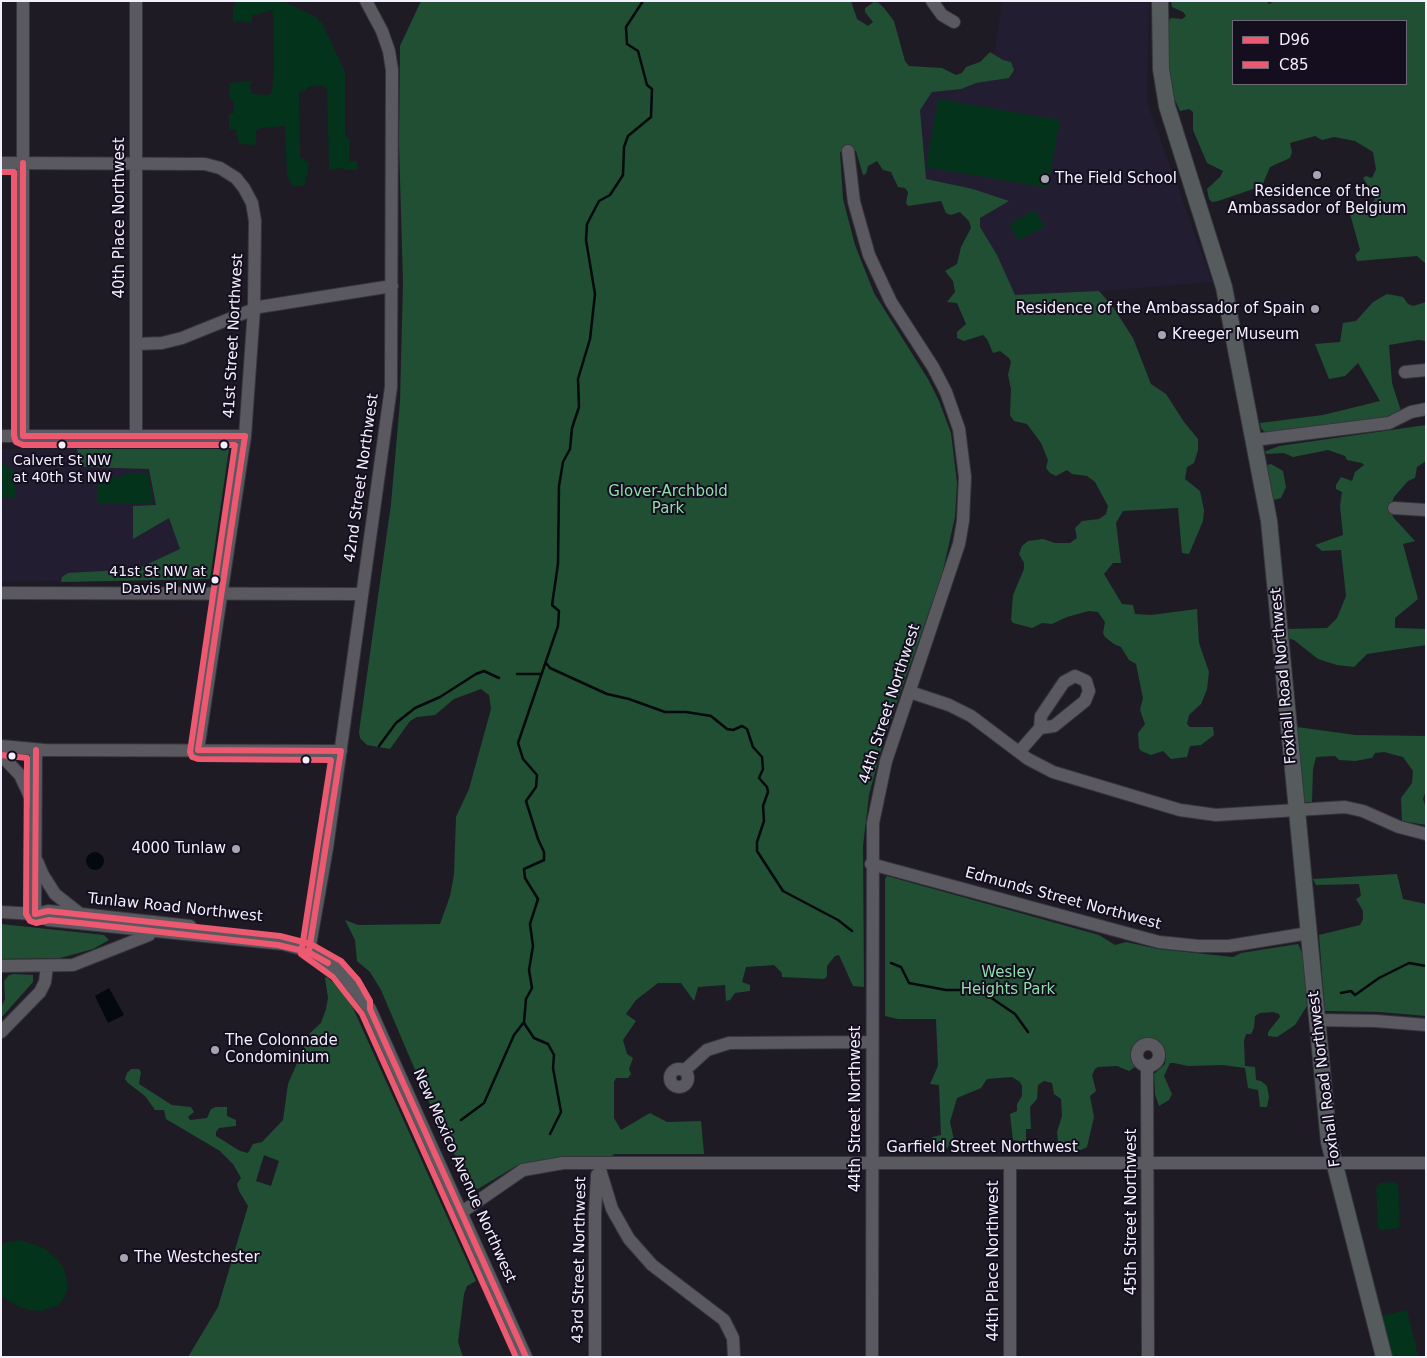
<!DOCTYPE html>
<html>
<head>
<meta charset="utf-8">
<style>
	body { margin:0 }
	#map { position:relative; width:1427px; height:1358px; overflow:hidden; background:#1e1b25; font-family:"DejaVu Sans",sans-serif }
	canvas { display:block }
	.frame { position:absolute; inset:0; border:2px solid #f3f0fd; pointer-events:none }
	.legend { position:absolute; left:1232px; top:20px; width:175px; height:65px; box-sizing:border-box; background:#140e1f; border:1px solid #6d6878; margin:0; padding:6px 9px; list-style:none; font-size:15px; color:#f3f0fd }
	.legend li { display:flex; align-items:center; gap:10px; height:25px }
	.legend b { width:25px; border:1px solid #6d6878 }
</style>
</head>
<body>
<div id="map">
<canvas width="1427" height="1358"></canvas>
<div class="frame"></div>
<ul class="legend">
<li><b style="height:6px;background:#ec5970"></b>D96</li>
<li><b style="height:6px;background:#ec5970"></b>C85</li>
</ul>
</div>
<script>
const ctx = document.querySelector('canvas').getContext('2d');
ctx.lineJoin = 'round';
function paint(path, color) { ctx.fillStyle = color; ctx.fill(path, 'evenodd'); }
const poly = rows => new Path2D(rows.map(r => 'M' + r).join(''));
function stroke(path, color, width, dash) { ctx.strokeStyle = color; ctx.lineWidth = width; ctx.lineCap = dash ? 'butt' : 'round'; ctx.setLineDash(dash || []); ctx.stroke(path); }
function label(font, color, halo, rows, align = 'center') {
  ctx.font = font + ' "DejaVu Sans",sans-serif'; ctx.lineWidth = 4; ctx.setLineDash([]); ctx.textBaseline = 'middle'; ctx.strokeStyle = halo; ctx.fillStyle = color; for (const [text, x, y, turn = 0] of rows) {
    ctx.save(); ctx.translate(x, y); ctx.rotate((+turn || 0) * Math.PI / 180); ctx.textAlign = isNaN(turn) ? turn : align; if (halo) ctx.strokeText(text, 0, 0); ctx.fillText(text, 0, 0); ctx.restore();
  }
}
paint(poly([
	[1002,1,1149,3,1147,102,1212,282,1010,299,971,209,861,149,907,73,956,79,993,63],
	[1,449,183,449,188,580,1,581,1,498,15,498,14,470,1,463]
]), '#231d32');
paint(poly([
	[236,1,283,1,316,17,322,23,345,72,345,136,349,138,349,161,357,161,358,170,345,170,343,168,329,170,327,89,323,85,308,87,305,91,299,92,300,157,309,163,305,186,292,186,287,175,285,126,261,128,256,131,256,145,239,144,236,129,229,129,229,114,234,113,233,100,230,100,229,83,253,81,250,85,251,94,268,95,272,92,274,67,273,17,272,10,252,16,252,24,243,21,233,22,233,7],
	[938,99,1060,120,1048,188,926,167],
	[1035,210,1045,227,1018,240,1009,224],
	[1,463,14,470,16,476,16,498,1,498],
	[126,473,148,473,153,503,97,503,97,476,122,477],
	[1393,1182,1398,1185,1400,1224,1398,1228,1381,1230,1378,1227,1376,1188,1380,1183],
	[20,1240,44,1248,58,1260,64,1269,68,1286,65,1297,57,1306,40,1311,30,1310,19,1307,1,1296,1,1244],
	[1407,1310,1418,1356,1392,1357,1382,1316]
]), '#04331b');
paint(poly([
	[421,1,851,1,857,19,868,26,873,22,865,12,865,8,874,2,879,3,884,8,894,21,905,61,909,66,942,68,956,75,962,73,966,67,980,62,990,52,1003,60,1011,62,1014,70,1009,78,976,83,961,89,932,92,920,110,926,179,973,189,1009,201,980,218,980,227,997,255,1015,295,1099,291,1113,307,1133,338,1151,384,1166,394,1184,422,1198,439,1198,450,1194,463,1187,467,1185,479,1200,491,1204,510,1203,521,1189,554,1182,553,1178,508,1123,511,1116,523,1121,563,1113,563,1104,574,1122,604,1133,605,1135,614,1151,615,1197,609,1199,643,1209,672,1207,689,1201,704,1189,715,1187,724,1190,727,1213,727,1214,735,1201,745,1190,746,1187,757,1171,759,1163,751,1151,755,1141,751,1139,748,1138,733,1145,724,1140,710,1143,698,1136,664,1129,660,1121,647,1114,644,1105,637,1103,633,1105,622,1098,612,1089,611,1067,617,1052,624,1042,623,1032,628,1013,623,1011,620,1013,595,1024,569,1024,563,1019,554,1022,546,1028,541,1043,539,1055,543,1070,543,1077,538,1075,528,1082,521,1099,519,1106,514,1108,506,1095,482,1087,476,1072,474,1067,470,1056,476,1050,473,1046,468,1048,460,1041,443,1027,424,1014,421,1010,415,1011,389,1008,375,1011,362,1009,358,1000,351,993,353,987,339,983,335,964,341,957,338,957,332,966,324,957,303,947,302,955,292,953,281,945,271,957,264,961,247,971,228,969,221,960,212,951,215,946,213,941,201,908,206,906,203,908,192,905,188,898,187,891,172,883,170,877,161,868,166,866,174,863,175,856,151,840,152,843,199,855,245,874,293,928,379,939,401,951,433,957,483,955,517,942,575,884,739,869,795,863,846,864,987,853,986,839,955,835,956,827,966,827,976,824,979,782,977,782,973,774,965,746,967,742,982,750,985,750,991,735,993,730,1000,726,1001,725,985,698,987,694,1001,681,983,658,983,636,1000,626,1014,636,1021,623,1040,627,1054,633,1058,629,1069,631,1074,628,1078,616,1078,614,1082,614,1118,621,1130,650,1113,667,1122,701,1121,704,1154,614,1154,611,1157,530,1162,516,1166,473,1192,427,1098,381,990,370,972,357,961,355,940,345,920,358,925,440,924,450,896,454,875,456,817,469,789,491,709,489,695,481,689,454,699,435,715,417,717,410,721,390,749,367,745,360,738,359,732,391,504,400,402,403,282,399,144,400,46],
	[1171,1,1265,1,1270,4,1273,1,1425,1,1426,264,1417,256,1357,261,1355,255,1360,250,1349,210,1354,206,1366,206,1374,201,1375,197,1363,178,1366,176,1372,178,1376,169,1373,152,1355,141,1334,137,1322,140,1315,136,1290,143,1292,152,1290,158,1270,167,1262,186,1218,201,1212,202,1209,199,1207,189,1220,177,1223,171,1207,163,1193,130,1193,112,1189,109,1180,111,1172,93,1169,63,1168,20,1172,18,1182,19,1186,16,1183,12,1172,7],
	[1233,21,1406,21,1406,84,1233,84],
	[1387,294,1403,297,1408,304,1413,306,1426,302,1426,341,1418,340,1389,345,1392,383,1401,411,1384,418,1266,433,1261,428,1260,423,1323,415,1380,401,1358,363,1345,376,1329,379,1315,344,1340,342,1343,323,1356,321,1373,302],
	[1426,425,1426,461,1417,467,1415,478,1408,481,1394,497,1390,508,1393,517,1415,541,1403,544,1418,599,1395,618,1395,628,1426,629,1426,645,1367,654,1354,667,1337,665,1318,659,1294,640,1287,638,1286,629,1327,628,1337,618,1346,596,1341,550,1322,551,1315,545,1343,535,1340,506,1342,492,1336,489,1336,485,1341,477,1352,481,1355,472,1364,465,1362,463,1347,460,1345,456,1328,450,1293,457,1284,453,1267,454,1264,452,1279,446],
	[77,449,229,449,210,579,61,582,62,577,68,573,137,569,180,549,169,518,133,539,133,506,156,505,149,469,84,467,79,463],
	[1271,464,1283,471,1286,487,1281,498,1274,500,1272,500,1265,466],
	[1297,727,1355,735,1426,736,1426,790,1423,799,1426,808,1426,825,1402,821,1401,798,1412,783,1413,771,1403,757,1384,752,1375,753,1372,758,1355,761,1339,760,1335,756,1316,757,1313,769,1312,802,1303,802],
	[1397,874,1403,899,1426,904,1426,1016,1380,1012,1325,1011,1319,935,1360,925,1363,919,1363,911,1356,899,1361,896,1359,884,1316,885,1313,879],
	[887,876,1099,935,1115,945,1126,942,1158,949,1233,957,1241,953,1298,944,1304,957,1307,1006,1295,1025,1277,1037,1268,1036,1268,1032,1280,1017,1279,1014,1273,1012,1260,1013,1255,1016,1254,1028,1251,1034,1246,1034,1244,1041,1245,1066,1255,1067,1256,1080,1261,1081,1267,1086,1269,1097,1267,1107,1260,1107,1258,1090,1248,1088,1245,1068,1223,1065,1188,1066,1174,1063,1170,1063,1164,1076,1172,1094,1169,1100,1159,1106,1155,1094,1154,1074,1165,1064,1166,1054,1160,1042,1150,1038,1142,1039,1133,1048,1132,1060,1135,1067,1129,1071,1117,1066,1098,1067,1095,1069,1092,1075,1096,1091,1090,1096,1094,1117,1087,1147,1081,1150,1059,1150,1057,1132,1062,1116,1061,1099,1054,1094,1052,1083,1044,1081,1038,1085,1037,1099,1030,1107,1031,1129,1026,1129,1026,1142,1013,1140,1010,1114,1017,1111,1017,1104,1022,1096,1022,1086,1020,1082,1012,1077,987,1079,981,1088,957,1098,950,1122,954,1140,946,1149,929,1150,932,1137,941,1135,939,1085,930,1084,938,1066,936,1019,898,1019,885,1016,885,879],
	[1,924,104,935,109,940,93,949,60,958,1,959],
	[14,974,33,975,33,982,1,1018,1,1007,5,999,4,981,9,975],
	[327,977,344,992,353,1008,476,1281,467,1286,464,1294,458,1342,463,1357,188,1357,218,1307,248,1206,239,1191,237,1184,241,1178,233,1164,220,1151,166,1119,164,1110,155,1110,145,1096,128,1083,125,1079,127,1073,131,1069,139,1069,141,1072,139,1084,172,1105,191,1107,194,1112,188,1117,190,1120,207,1118,211,1109,216,1107,227,1107,227,1116,236,1120,236,1126,219,1128,216,1132,216,1136,240,1151,248,1153,253,1144,262,1142,283,1120,288,1084,310,1033,321,1023,326,1009,328,998,325,978],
	[264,1155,279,1161,271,1186,256,1181]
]), '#214f34');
paint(poly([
	'86 861a9 9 0 1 1 18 0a9 9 0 1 1-18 0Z',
	[109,988,124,1015,108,1023,95,996]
]), '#03090c');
stroke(poly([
	[546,663,550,668,607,694,629,699,665,712,686,712,711,716,727,729,733,730,742,726,747,729,753,747,762,757,763,769,759,778,767,787,768,792,763,806,764,821,757,842,757,851,783,891,838,920,852,931],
	[517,674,541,674],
	[379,746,396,723,415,708,440,697,476,674,484,671,499,678],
	[891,963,901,967,909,983,946,990,972,990,987,995,1015,1014,1028,1032],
	[1341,993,1351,991,1355,995,1379,978,1409,963,1426,966],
	[524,1023,534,1038,548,1044,554,1055,553,1068,561,1112,550,1134],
	[461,1120,484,1103,514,1035,524,1022,526,999,532,988,529,970,533,946,530,924,538,899,525,878,524,869,544,860,544,852,538,839,526,801,536,787,537,775,523,759,518,743,558,626,559,611,552,605,558,564,559,486,563,462,570,449,572,428,579,407,578,379,590,339,595,294,586,240,587,224,599,201,610,195,623,175,624,147,628,136,651,117,652,89,647,85,638,51,627,44,626,27,643,1]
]), '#03090c', 2.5);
const minor = poly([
	[23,1,23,436],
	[932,1,942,15,954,22],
	[848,151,854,202,869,255,891,302,933,367,946,392,959,429,965,477,963,521,959,544,886,761,873,823,872,1357],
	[1,163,205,164,220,168,236,178,244,188,252,203,255,221,254,309,245,436,198,750],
	[136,344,162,343,182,338,259,307,392,286],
	[1405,372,1426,370],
	[1,436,245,436],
	[136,436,136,1],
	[1254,440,1389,423,1411,412,1426,409],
	[1394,508,1426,510],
	[1,593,362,594],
	[910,692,949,705,971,716,1028,759,1053,772,1180,810,1216,815,1345,807,1363,811,1399,827,1426,834],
	[1,746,44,750,341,751],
	[1019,752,1040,728,1054,726,1085,701,1089,691,1086,681,1075,676,1064,682,1041,716,1040,728],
	[1,755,20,775,32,801],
	[37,861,43,875,55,894,79,913],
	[871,864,1159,942,1198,946,1229,946,1309,933],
	[1,912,35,914,48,911,81,914,190,926],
	[35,914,48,920,283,944,309,951,339,970,370,1009,526,1357],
	[35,914,36,750],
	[309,951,327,848,391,387,392,70,389,51,382,31,366,1],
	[1,966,73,965,144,937,149,935,152,929],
	[1317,1020,1376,1021,1426,1025],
	[1,1032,40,992,45,982,47,966],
	'1137 1055a11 11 0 1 1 22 0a11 11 0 1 1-22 0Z',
	[1147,1067,1148,1357],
	'670 1078a9 9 0 1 1 18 0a9 9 0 1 1-18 0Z',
	[685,1070,707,1050,729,1043,872,1042],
	[598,1163,612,1209,629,1239,652,1265,724,1320,733,1338,734,1357],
	[462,1212,523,1170,563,1163,1426,1163],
	[595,1357,595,1214,597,1175],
	[1010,1357,1010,1164]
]);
const major = poly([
	[1160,1,1161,69,1167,106,1224,287,1269,521,1329,1142,1384,1357]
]);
stroke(minor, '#36353d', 14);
stroke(major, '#36353d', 18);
stroke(minor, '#5b5960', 12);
stroke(major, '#565c5e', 16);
stroke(poly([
	[23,163,23,436],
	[23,436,245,436],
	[198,750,245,436],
	[198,750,341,751],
	[35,914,48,911,280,936,311,944,341,961,358,980,370,1001,370,1009,526,1357],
	[35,914,36,750],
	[309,951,341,751]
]), '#ec5970', 6);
stroke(poly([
	[1,172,14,172,14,436,16,442,23,445,235,445,190,752,192,757,198,759,331,760,301,954,333,977,362,1014,516,1357],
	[1,755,27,758,26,914,30,921,36,923,49,920,80,923,278,945,308,952,328,963]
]), '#ec5970', 6);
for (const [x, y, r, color] of [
	[1317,175,5,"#a8a5b1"],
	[1045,179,5,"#a8a5b1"],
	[1315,309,5,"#a8a5b1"],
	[1162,335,5,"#a8a5b1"],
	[62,445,4.5,"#f3f0fd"],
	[224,445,4.5,"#f3f0fd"],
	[215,580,4.5,"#f3f0fd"],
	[12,756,4.5,"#f3f0fd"],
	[306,760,4.5,"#f3f0fd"],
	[236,849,5,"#a8a5b1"],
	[215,1050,5,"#a8a5b1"],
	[124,1258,5,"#a8a5b1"]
]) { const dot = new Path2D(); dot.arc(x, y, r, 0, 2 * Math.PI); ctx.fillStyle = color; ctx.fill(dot); stroke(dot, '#140e1f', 2); }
label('14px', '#f3f0fd', '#140e1f', [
	["Calvert St NW",62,461],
	["at 40th St NW",62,478],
	["41st St NW at",206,572,"right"],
	["Davis Pl NW",206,589,"right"]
]);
label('15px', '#f3f0fd', '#140e1f', [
	["The Field School",1055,179],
	["Residence of the",1317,192,"center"],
	["Ambassador of Belgium",1317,209,"center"],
	["Residence of the Ambassador of Spain",1305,309,"right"],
	["Kreeger Museum",1172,335],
	["4000 Tunlaw",226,849,"right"],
	["The Colonnade",225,1041],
	["Condominium",225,1058],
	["The Westchester",134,1258]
], 'left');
label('15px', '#f3f0fd', '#140e1f', [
	["40th Place Northwest",120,218,-90],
	["41st Street Northwest",234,336,-87],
	["42nd Street Northwest",362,478,-82],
	["Foxhall Road Northwest",1284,676,-95],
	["44th Street Northwest",890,704,-72],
	["Edmunds Street Northwest",1063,899,15],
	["Tunlaw Road Northwest",175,908,6],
	["Foxhall Road Northwest",1325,1079,-97],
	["44th Street Northwest",856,1109,-90],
	["Garfield Street Northwest",982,1148],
	["New Mexico Avenue Northwest",464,1176,66],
	["45th Street Northwest",1132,1212,-90],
	["43rd Street Northwest",580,1260,-89],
	["44th Place Northwest",994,1261,-90]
]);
label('15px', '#8fdfa9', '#140e1f', [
	["Glover-Archbold",668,492],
	["Park",668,509],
	["Wesley",1008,973],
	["Heights Park",1008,990]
]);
</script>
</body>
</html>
